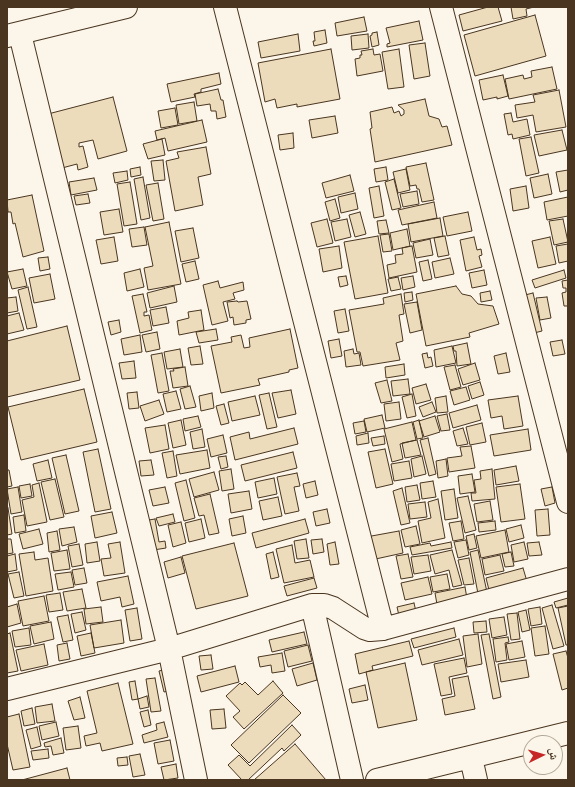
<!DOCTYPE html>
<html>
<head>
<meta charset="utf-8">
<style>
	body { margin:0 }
	#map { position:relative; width:575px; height:787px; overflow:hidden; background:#fbf6e9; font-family:"Open Sans","Noto Naskh Arabic",sans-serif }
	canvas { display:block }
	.frame { position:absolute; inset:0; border:8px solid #4a3520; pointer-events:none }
	.north { position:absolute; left:523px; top:735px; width:40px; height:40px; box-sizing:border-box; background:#fbf6e9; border:1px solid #b4a999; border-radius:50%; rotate:85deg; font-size:11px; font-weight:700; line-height:16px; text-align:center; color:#4a3520 }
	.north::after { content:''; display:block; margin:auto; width:14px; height:18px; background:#c62828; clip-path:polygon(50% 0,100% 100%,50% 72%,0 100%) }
</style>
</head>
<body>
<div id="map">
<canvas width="575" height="787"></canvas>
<div class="frame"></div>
<div class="north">ش</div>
</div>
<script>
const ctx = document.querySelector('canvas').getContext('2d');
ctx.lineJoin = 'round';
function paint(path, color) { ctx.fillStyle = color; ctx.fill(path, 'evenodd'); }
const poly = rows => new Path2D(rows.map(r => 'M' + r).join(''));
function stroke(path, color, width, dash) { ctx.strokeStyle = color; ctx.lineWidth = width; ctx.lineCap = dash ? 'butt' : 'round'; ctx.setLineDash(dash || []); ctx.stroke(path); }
const building = poly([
	[488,7,498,7,502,21,463,31,459,15,488,7],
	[511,7,534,7,526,9,527,16,513,19,511,7],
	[535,15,546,56,475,76,464,35,535,15],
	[364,17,367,31,337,36,335,23,364,17],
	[419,21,423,40,387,47,387,44,390,43,386,28,419,21],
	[325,30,327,43,314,46,313,41,315,41,314,32,325,30],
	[377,32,379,45,372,47,370,36,372,35,372,33,377,32],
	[298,34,300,51,261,58,258,42,298,34],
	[368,34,369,48,352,50,351,36,368,34],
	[425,43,430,76,414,79,409,45,425,43],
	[331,49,340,99,297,107,297,104,277,108,275,99,265,102,258,63,331,49],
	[373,49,374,55,380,54,383,71,357,76,355,59,360,58,360,55,362,55,361,51,373,49],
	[399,49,404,87,388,89,382,52,399,49],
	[552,67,557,89,509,99,505,79,523,75,524,79,532,77,531,71,552,67],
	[219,73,221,84,201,89,201,92,194,94,195,97,171,102,167,84,219,73],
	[503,75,508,96,497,99,497,97,483,100,479,80,503,75],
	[218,89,221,100,223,100,226,117,217,119,216,111,211,111,210,104,197,106,195,94,218,89],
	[559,90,566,127,536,132,533,115,517,118,515,105,535,102,533,95,559,90],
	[113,97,127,151,98,159,93,140,79,143,79,147,83,146,88,167,78,170,77,164,62,168,48,114,113,97],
	[425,99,429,116,439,119,442,127,447,126,452,145,375,162,370,129,372,128,370,112,392,107,394,113,399,111,401,116,404,114,404,110,398,105,425,99],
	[194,102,197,121,179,124,176,105,194,102],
	[175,108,178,125,161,128,158,111,175,108],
	[511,113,513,122,527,119,530,135,513,139,512,134,508,135,504,114,511,113],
	[335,116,338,133,312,138,309,120,335,116],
	[202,120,207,142,168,151,165,138,157,140,155,131,202,120],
	[562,130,567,150,539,156,534,135,562,130],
	[293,133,294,148,280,150,278,135,293,133],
	[531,137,539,173,526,176,519,139,531,137],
	[162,139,165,155,148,159,143,144,162,139],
	[206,147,211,174,198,177,203,205,175,211,166,161,179,158,177,152,206,147],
	[163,160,165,180,154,181,151,161,163,160],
	[426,163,434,200,422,202,419,189,417,189,416,185,410,186,406,167,426,163],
	[140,167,141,175,131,177,130,169,140,167],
	[386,167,388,180,376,182,374,169,386,167],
	[406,169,410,190,398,193,393,172,406,169],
	[568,170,568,190,560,192,556,172,568,170],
	[127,171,128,180,115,183,113,173,127,171],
	[548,174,552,194,534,198,530,178,548,174],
	[350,175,354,191,326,198,322,183,350,175],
	[143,177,150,218,141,220,134,179,143,177],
	[94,178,97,190,71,195,69,182,94,178],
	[394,179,401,208,392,210,385,182,394,179],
	[130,182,137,224,124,226,117,184,130,182],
	[158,183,164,219,153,221,146,185,158,183],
	[379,186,384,216,374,218,369,188,379,186],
	[526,186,529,208,513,211,510,189,526,186],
	[417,191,419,204,403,207,400,194,417,191],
	[355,193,358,209,341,213,338,197,355,193],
	[88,194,90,203,76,205,74,196,88,194],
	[32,195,44,251,23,257,15,223,13,224,11,212,8,212,7,200,32,195],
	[568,197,568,216,547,220,544,202,568,197],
	[335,199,340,218,330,221,325,202,335,199],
	[434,202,437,218,402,225,398,210,434,202],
	[119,209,123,232,104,235,100,212,119,209],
	[360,212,366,234,355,237,349,215,360,212],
	[468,212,472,231,447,236,443,217,468,212],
	[440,218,443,236,411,242,408,224,440,218],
	[327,219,333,243,317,247,311,223,327,219],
	[347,219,351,237,335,241,331,222,347,219],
	[563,219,568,242,554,245,549,221,563,219],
	[386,220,389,233,379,234,377,221,386,220],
	[169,222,181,284,148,290,144,268,153,266,145,227,169,222],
	[144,227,147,245,132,247,129,229,144,227],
	[193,228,199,258,181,262,175,231,193,228],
	[407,229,410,246,393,250,390,233,407,229],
	[389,234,392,251,383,252,380,235,389,234],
	[378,236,388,293,355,299,344,242,378,236],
	[445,236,449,255,438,257,434,238,445,236],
	[114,237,118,261,101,264,96,240,114,237],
	[474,237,477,250,481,249,482,255,479,256,482,267,466,271,460,240,474,237],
	[550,237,556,264,538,268,532,241,550,237],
	[430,239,433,255,416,258,413,243,430,239],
	[568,244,568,261,559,263,556,246,568,244],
	[339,246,342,268,323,272,319,249,339,246],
	[412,246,417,272,389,278,387,265,396,263,395,255,403,254,402,248,412,246],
	[48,257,50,269,40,271,38,258,48,257],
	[450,258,454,274,435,278,432,262,450,258],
	[428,260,432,279,423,281,419,262,428,260],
	[195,261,199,279,186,282,182,264,195,261],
	[23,269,27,286,12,289,7,272,23,269],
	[140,269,144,287,127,291,124,273,140,269],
	[484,270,487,285,472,288,469,273,484,270],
	[564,270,566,278,535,288,532,280,564,270],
	[50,274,55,299,34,303,29,278,50,274],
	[346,276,348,285,340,287,338,277,346,276],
	[413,276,415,287,403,290,401,278,413,276],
	[398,277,401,289,391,291,388,279,398,277],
	[568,280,568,306,564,306,562,293,566,292,566,288,563,288,562,281,568,280],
	[218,281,220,288,243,282,244,290,233,293,235,299,223,302,228,321,212,325,203,285,218,281],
	[174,286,177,302,150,308,147,293,174,286],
	[456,286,462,294,471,296,478,304,493,306,499,324,469,333,470,337,426,346,416,294,456,286],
	[28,287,37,327,27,329,18,290,28,287],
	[490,291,492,300,481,302,480,293,490,291],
	[412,292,413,300,405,302,404,293,412,292],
	[533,293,542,331,534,333,525,295,533,293],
	[143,294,147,312,144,312,144,316,149,315,152,330,140,333,132,296,143,294],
	[401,294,404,314,399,315,403,341,396,343,400,360,363,366,360,352,357,352,349,310,384,304,383,298,401,294],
	[16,297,18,311,7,313,7,298,16,297],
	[547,297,551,318,540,320,536,298,547,297],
	[237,301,238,302,247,301,251,319,246,320,246,323,234,325,233,317,230,318,227,302,237,301],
	[417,302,422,330,410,333,404,304,417,302],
	[166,307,169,323,153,326,150,310,166,307],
	[345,309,349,331,338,333,334,311,345,309],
	[201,310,204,330,179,335,177,321,189,318,188,312,201,310],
	[19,313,24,330,7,334,7,316,19,313],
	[119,320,121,332,111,335,108,322,119,320],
	[67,326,80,380,7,397,7,341,67,326],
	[216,329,218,340,199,343,196,332,216,329],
	[290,329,298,368,289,370,289,372,258,379,260,385,221,393,211,346,232,342,231,337,241,335,244,348,250,347,249,338,290,329],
	[157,332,160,349,146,352,142,335,157,332],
	[140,335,142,352,124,355,121,339,140,335],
	[339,339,342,356,331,358,328,341,339,339],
	[562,340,565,354,553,356,550,342,562,340],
	[467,343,471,364,457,366,456,351,454,351,453,346,467,343],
	[200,346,203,364,191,365,188,348,200,346],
	[452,346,456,363,436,367,434,350,452,346],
	[180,349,183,367,167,369,164,352,180,349],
	[353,349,354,354,359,353,361,365,346,367,344,351,353,349],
	[162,353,169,391,158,393,151,355,162,353],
	[427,353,428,358,431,357,433,366,425,368,422,354,427,353],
	[506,353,510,372,498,374,494,356,506,353],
	[134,361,136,378,122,379,119,363,134,361],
	[475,363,480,380,463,385,458,369,475,363],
	[404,364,405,375,386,378,385,367,404,364],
	[455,365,461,387,450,390,444,367,455,365],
	[185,367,188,386,173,388,170,371,174,371,173,369,185,367],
	[408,379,410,394,393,396,391,381,408,379],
	[387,380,392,401,381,403,375,383,387,380],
	[480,382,484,395,472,399,468,386,480,382],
	[426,384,431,400,416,404,412,388,426,384],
	[190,386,196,407,185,409,180,389,190,386],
	[466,387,470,400,454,405,450,391,466,387],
	[84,389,97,442,21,460,8,407,84,389],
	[291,390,296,414,278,418,272,393,291,390],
	[176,391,181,409,167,412,163,394,176,391],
	[137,392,139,408,129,409,127,393,137,392],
	[212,393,214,408,201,411,199,396,212,393],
	[269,393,277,427,267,429,259,395,269,393],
	[412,394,416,416,407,418,402,397,412,394],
	[255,396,260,415,232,421,228,402,255,396],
	[446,396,448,412,437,413,435,398,446,396],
	[518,396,523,426,504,429,502,416,491,418,488,400,518,396],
	[159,400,164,414,145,421,140,406,159,400],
	[399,402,401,419,386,421,384,404,399,402],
	[432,402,436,412,423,417,419,407,432,402],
	[224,404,229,423,221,425,216,406,224,404],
	[477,405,481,420,453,428,449,413,477,405],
	[447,414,450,430,441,431,437,416,447,414],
	[382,415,385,428,367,432,364,419,382,415],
	[198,416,201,427,185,431,183,419,198,416],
	[435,416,440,432,424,437,419,421,435,416],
	[181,420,186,445,173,448,168,423,181,420],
	[419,420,423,438,417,439,413,422,419,420],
	[364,421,366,432,355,434,353,423,364,421],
	[412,422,416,440,400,444,403,459,392,462,384,429,412,422],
	[482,423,486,442,470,445,466,427,482,423],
	[165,425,169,449,150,453,145,428,165,425],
	[294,428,298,444,235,460,230,437,249,432,250,439,294,428],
	[463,428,468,444,457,446,453,431,463,428],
	[202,429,205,447,193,449,190,432,202,429],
	[528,429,531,450,494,456,490,435,528,429],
	[368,433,369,443,357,445,356,436,368,433],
	[223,435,227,453,211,457,207,439,223,435],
	[384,436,385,444,373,446,371,438,384,436],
	[428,438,436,474,429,476,420,440,428,438],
	[417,440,421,455,405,458,402,443,417,440],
	[471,446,475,468,449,472,447,458,462,456,460,447,471,446],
	[98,449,111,509,95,512,83,452,98,449],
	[385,449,393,484,376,488,368,452,385,449],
	[207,450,210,468,180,474,176,455,207,450],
	[173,451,177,476,167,478,162,453,173,451],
	[293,452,297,468,245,481,241,465,293,452],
	[66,455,79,511,65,514,52,458,66,455],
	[226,456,228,467,221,469,218,457,226,456],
	[422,456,426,474,414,477,411,459,422,456],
	[446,459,448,476,438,478,436,461,446,459],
	[48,460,52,478,37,481,33,464,48,460],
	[151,460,154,475,141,476,139,461,151,460],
	[409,461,412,478,394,481,391,464,409,461],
	[516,466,519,481,496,485,494,470,516,466],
	[231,469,234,489,222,491,219,471,231,469],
	[492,469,495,499,472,501,471,493,476,493,474,480,481,479,480,471,492,469],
	[7,470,9,470,12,486,7,487,7,470],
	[214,472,219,490,194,497,189,479,214,472],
	[297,473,300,486,294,487,299,511,285,514,277,477,297,473],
	[472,474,475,492,460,494,458,476,472,474],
	[274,478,277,494,258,498,255,482,274,478],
	[55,479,64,517,50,520,41,482,55,479],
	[186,480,195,518,184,521,175,483,186,480],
	[315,481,318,495,306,498,303,484,315,481],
	[433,481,436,497,422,499,420,483,433,481],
	[39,483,47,522,27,526,22,500,34,497,32,485,39,483],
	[30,484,32,496,21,498,19,486,30,484],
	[520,484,525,519,501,522,496,487,520,484],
	[417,485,420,500,407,502,405,487,417,485],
	[18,487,22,512,11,514,7,489,18,487],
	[165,487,169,503,153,506,149,490,165,487],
	[552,487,555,503,545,506,541,489,552,487],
	[402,488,410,523,401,525,393,491,402,488],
	[454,489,458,518,445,520,441,491,454,489],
	[249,491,252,509,231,513,228,494,249,491],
	[210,494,219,533,209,535,204,515,199,516,194,498,210,494],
	[468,496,476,530,465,533,457,498,468,496],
	[278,497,282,516,263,520,259,501,278,497],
	[438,499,445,538,422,543,418,521,431,518,428,502,438,499],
	[490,501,493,520,477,522,474,504,490,501],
	[425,502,427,517,410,519,408,504,425,502],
	[8,508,12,534,7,535,7,509,8,508],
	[327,509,330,523,316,526,313,512,327,509],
	[548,509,550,535,537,536,535,510,548,509],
	[112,512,117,533,95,538,91,516,112,512],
	[173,514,175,522,159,526,156,518,173,514],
	[24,515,26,531,15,533,13,517,24,515],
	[243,516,246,533,232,536,229,519,243,516],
	[155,519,159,542,165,541,166,548,147,551,143,521,155,519],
	[201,519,205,538,189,542,185,523,201,519],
	[305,519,309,533,256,548,252,533,305,519],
	[461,521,464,539,453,541,449,523,461,521],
	[495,521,496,530,479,532,478,523,495,521],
	[181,522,186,543,173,547,168,525,181,522],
	[521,525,524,538,509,542,506,529,521,525],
	[416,526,420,544,405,547,401,530,416,526],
	[74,527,77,542,62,546,59,529,74,527],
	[39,529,43,544,23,549,19,534,39,529],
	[505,530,509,552,481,558,476,536,505,530],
	[57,531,60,550,49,552,47,533,57,531],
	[399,531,403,553,371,560,366,537,399,531],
	[474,534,477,548,469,550,466,536,474,534],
	[7,539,11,539,13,553,7,554,7,539],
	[306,539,309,558,297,559,294,541,306,539],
	[322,539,324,552,313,554,311,540,322,539],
	[466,540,469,555,458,558,454,542,466,540],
	[97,542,100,561,87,563,85,544,97,542],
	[120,542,125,573,104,576,101,559,111,558,108,544,120,542],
	[335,542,339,564,330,565,327,544,335,542],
	[451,542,452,548,412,555,410,547,430,543,431,546,451,542],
	[524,542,528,559,514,562,511,545,524,542],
	[539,542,542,555,529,556,527,543,539,542],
	[234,543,248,596,196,609,182,556,234,543],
	[79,544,83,565,72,567,68,546,79,544],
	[292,545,295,563,310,560,314,577,284,583,276,549,292,545],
	[67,550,70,569,54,571,51,553,67,550],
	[452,550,462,585,453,587,449,570,435,574,430,555,452,550],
	[478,550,488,597,479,599,470,552,478,550],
	[34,552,35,560,48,558,53,591,26,596,19,554,34,552],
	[273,552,279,577,271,579,266,554,273,552],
	[511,552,514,566,505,567,502,554,511,552],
	[15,554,17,570,7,572,7,556,15,554],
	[408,554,413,577,401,579,396,556,408,554],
	[428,555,431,571,414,574,411,557,428,555],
	[500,555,504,571,485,575,482,559,500,555],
	[181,557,185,573,168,578,164,562,181,557],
	[469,558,474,584,464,585,458,560,469,558],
	[84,568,87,583,75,585,72,570,84,568],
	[523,568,529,588,491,598,486,578,523,568],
	[19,572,24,596,14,598,8,574,19,572],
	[71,572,74,587,58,590,55,574,71,572],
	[447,574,450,589,433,592,430,577,447,574],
	[128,576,134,604,122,607,120,597,101,601,97,582,128,576],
	[428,577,432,594,405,600,401,583,428,577],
	[314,578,317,588,287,596,284,586,314,578],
	[465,587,468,604,438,610,435,593,465,587],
	[82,589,86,608,67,611,63,592,82,589],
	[60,593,63,610,49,612,46,595,60,593],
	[44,596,49,621,23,626,18,601,44,596],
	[568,598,568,605,556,608,554,602,568,598],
	[414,603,417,616,400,620,397,607,414,603],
	[17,604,21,623,7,627,7,607,17,604],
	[552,605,564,646,553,649,542,608,552,605],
	[568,606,568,645,566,645,558,608,568,606],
	[101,607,103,622,86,624,84,609,101,607],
	[540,607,542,624,531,626,528,609,540,607],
	[137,608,142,639,130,641,125,610,137,608],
	[526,610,530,630,522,632,518,612,526,610],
	[82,612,86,630,75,633,71,614,82,612],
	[517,613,520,639,511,640,507,614,517,613],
	[68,615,73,640,63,642,57,617,68,615],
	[504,617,507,635,492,638,489,619,504,617],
	[121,620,124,643,94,648,90,625,121,620],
	[486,621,487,632,474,633,473,622,486,621],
	[51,622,54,639,34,644,30,626,51,622],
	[545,626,549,654,535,656,531,628,545,626],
	[29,628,31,645,15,647,12,631,29,628],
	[454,628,456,637,414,648,411,639,454,628],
	[304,632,307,644,272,652,269,640,304,632],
	[10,633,18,671,7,673,7,634,10,633],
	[91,633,95,653,81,656,77,636,91,633],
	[478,634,482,664,467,667,463,636,478,634],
	[489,634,501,697,493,699,481,635,489,634],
	[508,637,509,642,505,643,507,660,496,662,493,639,508,637],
	[459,639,463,655,422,665,418,650,459,639],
	[409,641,413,656,372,666,373,670,359,674,355,654,409,641],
	[522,641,525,657,509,660,506,644,522,641],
	[67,643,70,659,59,661,57,645,67,643],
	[44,644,48,665,21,671,16,650,44,644],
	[308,645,312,661,288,667,284,651,308,645],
	[566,651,568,658,568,688,562,690,553,654,566,651],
	[282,653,285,671,272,673,271,665,260,667,258,657,282,653],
	[211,655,213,669,201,670,199,656,211,655],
	[464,658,467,673,449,677,452,694,441,696,434,664,464,658],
	[526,660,529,677,501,682,498,664,526,660],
	[313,663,317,680,297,686,292,669,313,663],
	[405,663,417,720,378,728,366,672,405,663],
	[235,666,239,682,201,692,197,676,235,666],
	[167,669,173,690,164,692,159,671,167,669],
	[468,676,475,709,445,715,442,699,455,696,452,679,468,676],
	[155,678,161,711,151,712,146,679,155,678],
	[135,681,138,699,132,700,129,682,135,681],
	[273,681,283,693,244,729,233,717,240,711,226,696,240,683,242,685,245,682,258,695,273,681],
	[118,683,133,744,102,751,100,743,86,746,84,736,97,733,87,691,118,683],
	[365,685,368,700,352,703,349,689,365,685],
	[283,695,301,713,249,763,231,745,283,695],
	[147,696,149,707,140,709,138,699,147,696],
	[80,697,85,718,74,720,68,701,80,697],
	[52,704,55,721,37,723,35,707,52,704],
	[32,708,35,724,24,726,21,711,32,708],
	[224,709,226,728,212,729,210,710,224,709],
	[148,710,151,725,144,727,140,712,148,710],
	[19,714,30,767,13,770,7,744,7,717,19,714],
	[56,722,59,736,42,740,39,726,56,722],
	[164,722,168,737,144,743,142,735,157,730,156,724,164,722],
	[292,725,301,735,284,751,282,748,248,780,242,780,228,765,239,755,250,766,292,725],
	[78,726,81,748,66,750,63,728,78,726],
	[37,727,41,746,31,749,26,730,37,727],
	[61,738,64,753,53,755,51,746,45,747,44,743,61,738],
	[170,740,174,761,158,764,154,743,170,740],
	[295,744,326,780,254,780,295,744],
	[48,749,49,758,33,760,31,751,48,749],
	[140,754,145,775,133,777,129,756,140,754],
	[127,757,128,765,118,766,117,758,127,757],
	[176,764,178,778,164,780,161,767,176,764],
	[67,768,70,780,22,780,67,768]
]);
paint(building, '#ecdcbc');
stroke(building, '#4a3520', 1);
const street = poly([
	[225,7,383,629],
	[441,7,568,502],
	[20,34,169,649,196,780],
	[312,605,352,780],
	[7,689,169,649,312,605,324,605,333,608,364,628,370,630,383,629,568,579],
	[471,758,476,780],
	[377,780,568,733]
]);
const secondary = poly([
	[7,36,126,7]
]);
stroke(street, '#4a3520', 24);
stroke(secondary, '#4a3520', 24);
stroke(street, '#fbf6e9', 22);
stroke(secondary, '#fbf6e9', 22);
</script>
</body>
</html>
